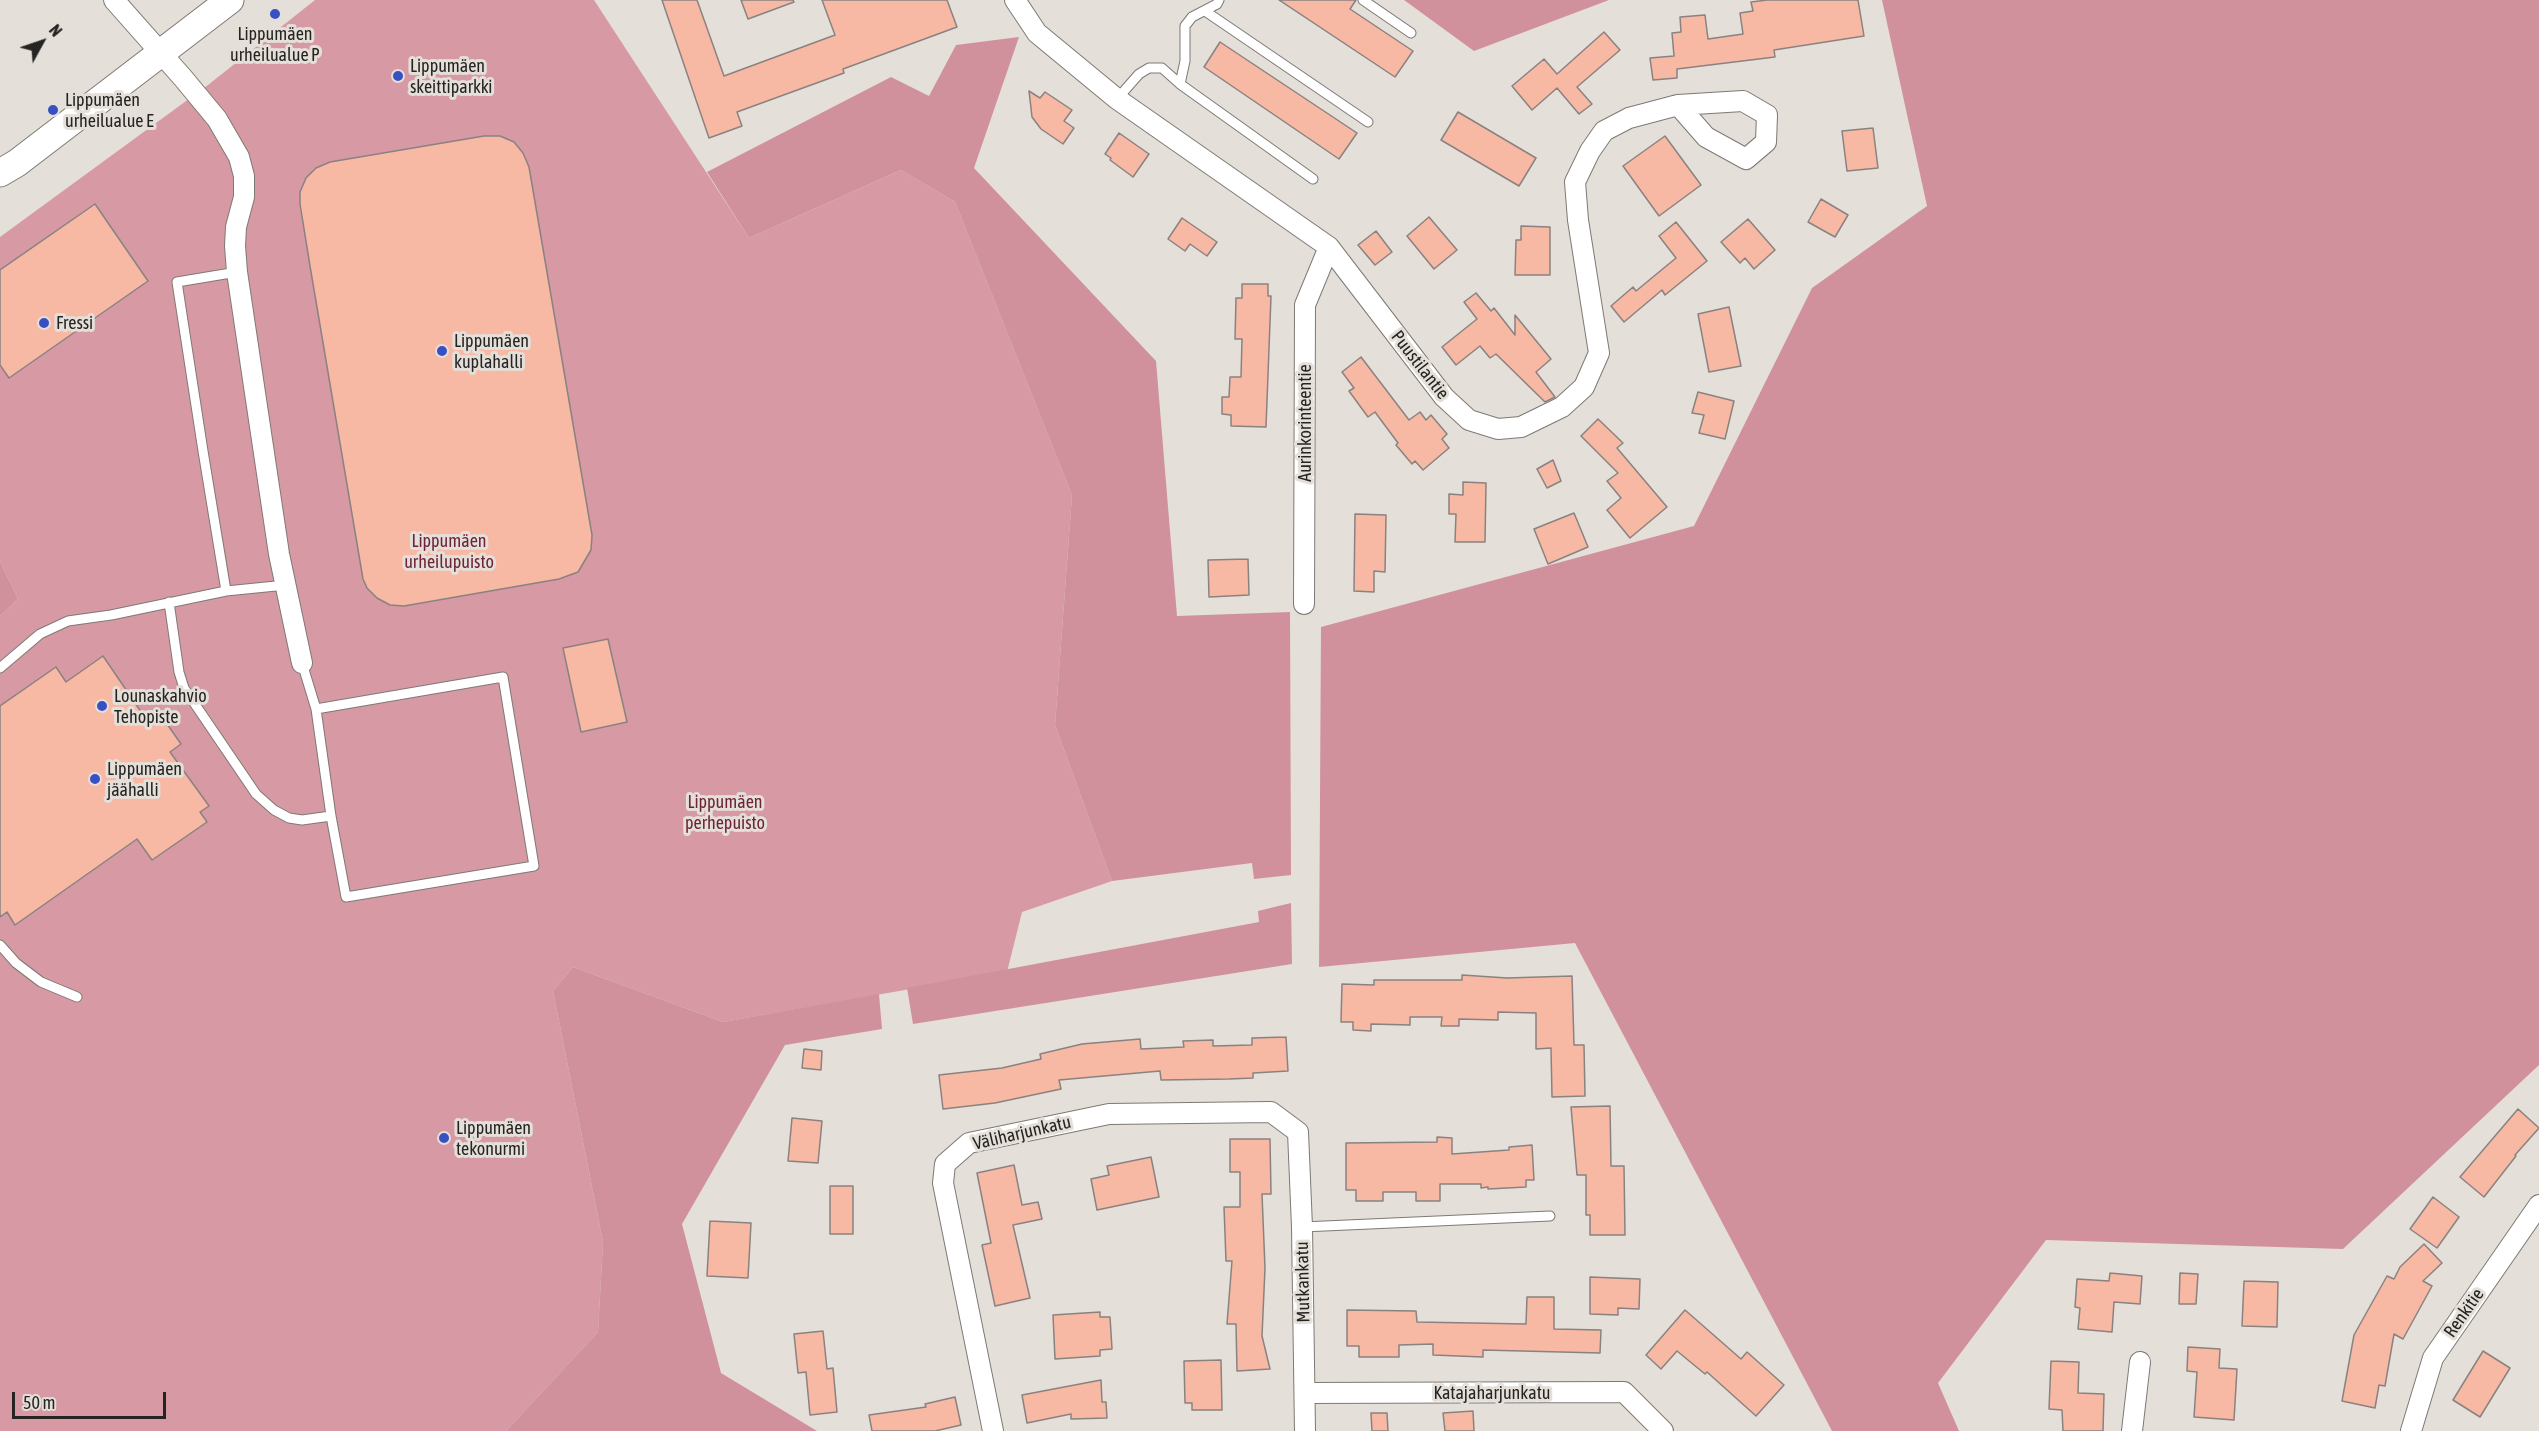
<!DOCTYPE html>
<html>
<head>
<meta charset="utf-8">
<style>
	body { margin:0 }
	#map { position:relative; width:2539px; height:1431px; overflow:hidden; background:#e4dfd9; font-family:"Asap Condensed",sans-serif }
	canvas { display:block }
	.north { position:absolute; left:12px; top:12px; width:60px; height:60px; -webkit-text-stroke:4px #e4dfd9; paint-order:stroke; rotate:50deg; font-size:16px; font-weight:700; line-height:24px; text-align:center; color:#262422 }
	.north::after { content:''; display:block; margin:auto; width:21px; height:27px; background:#262422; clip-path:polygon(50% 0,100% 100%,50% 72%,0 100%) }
	.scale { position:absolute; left:12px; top:1392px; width:154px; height:27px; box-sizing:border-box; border:3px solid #262422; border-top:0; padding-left:8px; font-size:18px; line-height:21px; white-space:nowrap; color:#262422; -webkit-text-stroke:4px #e4dfd9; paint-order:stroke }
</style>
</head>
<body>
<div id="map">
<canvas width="2539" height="1431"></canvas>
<div class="north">N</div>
<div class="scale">50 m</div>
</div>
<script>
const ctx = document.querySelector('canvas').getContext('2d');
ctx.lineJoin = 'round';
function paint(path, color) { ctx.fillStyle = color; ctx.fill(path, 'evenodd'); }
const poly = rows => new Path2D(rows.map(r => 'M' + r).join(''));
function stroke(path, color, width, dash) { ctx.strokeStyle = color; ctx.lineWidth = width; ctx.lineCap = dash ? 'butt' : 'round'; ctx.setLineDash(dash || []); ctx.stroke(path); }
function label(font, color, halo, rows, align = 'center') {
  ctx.font = font + ' "Asap Condensed",sans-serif'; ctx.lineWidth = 6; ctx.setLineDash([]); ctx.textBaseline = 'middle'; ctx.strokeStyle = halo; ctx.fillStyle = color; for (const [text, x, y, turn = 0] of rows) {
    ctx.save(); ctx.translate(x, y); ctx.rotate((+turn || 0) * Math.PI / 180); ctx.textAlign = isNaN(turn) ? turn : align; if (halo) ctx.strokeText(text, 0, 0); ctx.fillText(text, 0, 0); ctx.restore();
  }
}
paint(poly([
	[315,0,594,0,749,238,901,170,955,202,1072,495,1055,725,1112,881,1022,912,1007,972,723,1022,573,967,553,991,603,1242,598,1332,506,1431,0,1431,0,616,18,599,0,561,0,237,208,85]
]), '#d799a4');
paint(poly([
	[1404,0,1609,0,1474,51],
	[1882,0,2539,0,2539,1065,2343,1249,2046,1240,1938,1383,1959,1431,1832,1431,1575,943,1319,967,1321,627,1694,526,1812,288,1927,206],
	[1019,37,974,168,1156,361,1177,616,1290,612,1291,875,1254,879,1252,863,1112,881,1055,725,1072,495,955,202,901,170,749,238,707,172,891,77,929,96,956,45],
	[0,561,18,599,0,616],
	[1291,903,1292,964,913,1024,907,988,1259,922,1258,911],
	[573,967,723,1022,879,994,882,1029,785,1045,682,1224,721,1373,817,1431,506,1431,598,1332,603,1242,553,991]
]), '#d0919d');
const building = poly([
	[662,0,697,0,724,76,835,35,822,0,947,0,957,27,843,69,844,73,737,112,742,126,709,138,662,0],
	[741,0,793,0,794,2,748,19,741,0],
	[1279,0,1356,0,1350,9,1413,51,1395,77,1279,0],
	[1767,0,1858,0,1864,36,1774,50,1775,57,1677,69,1677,78,1653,80,1650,58,1674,56,1672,33,1681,32,1680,17,1705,15,1708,39,1743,34,1740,13,1753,11,1751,2,1767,0],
	[1604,32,1620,50,1577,87,1592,104,1579,114,1557,88,1532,110,1512,86,1544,59,1557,74,1604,32],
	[1220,42,1357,133,1339,159,1204,67,1220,42],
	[1029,91,1040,98,1045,92,1072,110,1064,121,1074,128,1063,144,1041,129,1032,117,1029,91],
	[1458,112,1536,158,1519,186,1441,140,1458,112],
	[1873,128,1878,168,1847,171,1842,131,1873,128],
	[1119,133,1149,154,1133,177,1110,160,1111,158,1105,154,1119,133],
	[484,136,500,136,514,142,523,153,529,167,592,535,591,550,578,572,559,579,404,606,390,605,377,598,367,588,363,579,310,266,300,204,300,192,306,178,316,168,330,162,484,136],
	[1665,136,1701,185,1659,216,1623,166,1665,136],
	[1821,199,1848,215,1835,237,1808,222,1821,199],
	[95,204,148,281,9,378,0,365,0,270,95,204],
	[1429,217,1457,250,1434,269,1407,236,1429,217],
	[1182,218,1217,242,1207,256,1190,244,1185,251,1168,239,1182,218],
	[1748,219,1775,250,1754,269,1745,258,1740,263,1721,242,1748,219],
	[1676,222,1707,261,1665,295,1662,290,1624,322,1611,306,1633,287,1636,291,1676,258,1659,236,1676,222],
	[1521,226,1550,227,1550,275,1515,275,1516,240,1521,240,1521,226],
	[1376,231,1392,252,1375,265,1358,245,1376,231],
	[1242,284,1268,284,1268,296,1271,296,1266,427,1231,426,1231,415,1222,414,1222,397,1229,397,1230,377,1241,377,1242,339,1235,339,1236,298,1242,298,1242,284],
	[1476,293,1491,311,1494,308,1515,335,1515,315,1551,359,1536,372,1555,397,1545,402,1496,354,1490,358,1480,346,1456,365,1442,347,1477,319,1464,302,1476,293],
	[1729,307,1741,366,1709,372,1698,314,1729,307],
	[1361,357,1409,420,1420,412,1426,420,1431,415,1447,434,1442,439,1449,448,1423,470,1415,461,1412,464,1396,445,1398,443,1375,412,1368,417,1349,391,1354,388,1342,372,1361,357],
	[1698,392,1734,401,1725,439,1699,433,1704,415,1692,413,1698,392],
	[1598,419,1623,443,1617,448,1667,507,1630,538,1607,510,1621,498,1607,481,1618,473,1581,436,1598,419],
	[1553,460,1561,481,1547,488,1537,469,1553,460],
	[1463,482,1486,483,1485,542,1455,542,1456,514,1449,514,1449,494,1463,495,1463,482],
	[1574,513,1588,547,1548,564,1534,529,1574,513],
	[1355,514,1386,515,1385,572,1374,571,1374,592,1354,591,1355,514],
	[1248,559,1249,595,1209,597,1208,560,1248,559],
	[608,639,627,722,581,732,563,648,608,639],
	[103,656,146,719,158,711,181,744,170,752,209,806,200,812,207,822,152,860,137,839,15,925,7,912,0,917,0,706,56,667,66,682,103,656],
	[1462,975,1507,978,1572,976,1574,1045,1584,1045,1585,1096,1552,1097,1551,1048,1536,1049,1536,1013,1498,1012,1498,1020,1459,1019,1459,1026,1441,1026,1442,1017,1410,1017,1410,1025,1371,1024,1371,1031,1353,1030,1353,1022,1341,1022,1342,984,1374,985,1374,980,1462,980,1462,975],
	[1286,1037,1288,1071,1253,1073,1253,1078,1229,1079,1161,1080,1160,1071,1059,1080,1061,1089,995,1103,943,1109,939,1075,1002,1068,1041,1059,1040,1054,1082,1044,1140,1039,1141,1049,1184,1047,1183,1041,1213,1040,1213,1046,1252,1045,1252,1038,1286,1037],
	[804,1049,822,1051,821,1070,802,1068,804,1049],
	[1610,1106,1611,1166,1624,1166,1625,1235,1590,1235,1590,1215,1586,1215,1586,1175,1577,1175,1571,1107,1610,1106],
	[2518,1109,2539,1128,2515,1155,2516,1156,2484,1197,2460,1177,2518,1109],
	[792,1118,822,1121,818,1163,788,1161,792,1118],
	[1437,1137,1452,1138,1452,1154,1509,1150,1509,1147,1532,1145,1534,1180,1526,1180,1526,1187,1488,1189,1488,1187,1481,1188,1481,1184,1440,1184,1440,1201,1416,1201,1416,1192,1383,1192,1383,1201,1356,1201,1356,1190,1346,1190,1346,1143,1437,1142,1437,1137],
	[1230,1139,1270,1139,1271,1194,1262,1194,1265,1268,1262,1336,1270,1369,1237,1371,1236,1324,1227,1324,1232,1261,1226,1261,1224,1207,1240,1207,1240,1172,1230,1172,1230,1139],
	[1151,1157,1159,1197,1097,1210,1091,1179,1109,1175,1107,1166,1151,1157],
	[1014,1165,1022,1205,1038,1202,1042,1219,1013,1225,1030,1298,995,1306,982,1245,991,1243,977,1173,1014,1165],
	[830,1186,853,1186,853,1234,830,1234,830,1186],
	[2433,1197,2459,1217,2437,1248,2410,1229,2433,1197],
	[710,1221,751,1223,748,1278,707,1276,710,1221],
	[2424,1244,2442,1263,2423,1281,2432,1286,2403,1339,2394,1334,2385,1386,2379,1385,2375,1408,2342,1401,2354,1335,2387,1276,2394,1279,2400,1267,2424,1244],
	[2110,1273,2142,1276,2140,1304,2114,1302,2112,1332,2078,1329,2080,1308,2075,1307,2077,1279,2109,1281,2110,1273],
	[2180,1273,2198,1274,2196,1304,2179,1304,2180,1273],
	[1590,1277,1640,1279,1639,1309,1618,1308,1618,1315,1590,1314,1590,1277],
	[2244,1281,2278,1282,2277,1327,2242,1326,2244,1281],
	[1527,1297,1554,1297,1554,1329,1601,1330,1600,1353,1483,1350,1483,1357,1433,1355,1433,1344,1399,1345,1399,1357,1359,1357,1359,1346,1347,1346,1347,1310,1416,1311,1417,1322,1526,1324,1527,1297],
	[1685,1310,1741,1359,1747,1352,1784,1385,1756,1416,1707,1372,1705,1374,1677,1351,1661,1369,1646,1355,1685,1310],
	[1100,1312,1100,1317,1110,1317,1112,1349,1100,1350,1100,1356,1055,1359,1053,1315,1100,1312],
	[823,1331,827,1369,833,1368,837,1412,810,1415,806,1372,798,1373,794,1334,823,1331],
	[2188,1347,2220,1349,2219,1368,2237,1369,2234,1420,2194,1417,2197,1372,2187,1371,2188,1347],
	[2483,1351,2510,1368,2480,1417,2453,1400,2483,1351],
	[1221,1360,1222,1410,1192,1410,1192,1403,1185,1403,1184,1361,1221,1360],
	[2051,1361,2079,1362,2078,1393,2104,1394,2103,1431,2063,1431,2062,1410,2049,1409,2051,1361],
	[1101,1380,1102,1402,1106,1402,1107,1418,1071,1419,1071,1414,1027,1423,1022,1395,1101,1380],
	[955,1397,961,1425,935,1431,872,1431,869,1415,926,1407,925,1404,955,1397],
	[1473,1411,1474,1431,1445,1431,1443,1413,1473,1411],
	[1371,1413,1387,1413,1388,1431,1372,1431,1371,1413]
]);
paint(building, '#f7b9a4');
stroke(building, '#8a8280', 1.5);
const service = poly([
	[1363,0,1411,33],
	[1205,11,1368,122],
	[1180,84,1185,61,1185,26,1192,17,1217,4,1219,0],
	[1117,99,1139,74,1149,68,1162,68,1180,84,1313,179],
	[237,272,177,282,203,451,226,591,286,585],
	[169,602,179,672,184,688,256,794,274,810,289,818,302,820,331,816],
	[302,663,316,709,503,677,534,866,346,897,331,816,316,709],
	[0,668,40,634,68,621,111,615,226,591],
	[0,945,16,963,41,982,77,997],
	[1302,1227,1550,1216]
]);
const minor = poly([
	[114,0,183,78,217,119,239,157,244,176,244,197,236,227,235,246,237,272,279,554,302,663],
	[1015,0,1037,33,1117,99,1329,247,1444,397,1469,420,1498,429,1521,427,1562,407,1584,387,1599,353,1578,220,1575,182,1590,151,1604,131,1629,118,1678,105,1743,101,1767,115,1766,142,1746,159,1706,137,1678,105],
	[1304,604,1305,305,1329,247],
	[1306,1393,1624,1392,1663,1431],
	[993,1431,943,1183,945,1164,969,1143,1109,1114,1271,1112,1298,1132,1302,1227,1305,1431],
	[2132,1431,2140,1362],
	[2411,1431,2433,1358,2539,1205]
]);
const secondary = poly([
	[0,173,17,163,230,0]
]);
stroke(service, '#7e7974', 11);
stroke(minor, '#7e7974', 22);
stroke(secondary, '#7e7974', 29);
stroke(service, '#fff', 9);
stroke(minor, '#fff', 20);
stroke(secondary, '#fff', 27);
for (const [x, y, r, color] of [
	[275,14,6,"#3950c2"],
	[398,76,6,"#3950c2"],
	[53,110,6,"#3950c2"],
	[44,323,6,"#3950c2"],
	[442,351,6,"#3950c2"],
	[102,706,6,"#3950c2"],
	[95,779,6,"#3950c2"],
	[444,1138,6,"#3950c2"]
]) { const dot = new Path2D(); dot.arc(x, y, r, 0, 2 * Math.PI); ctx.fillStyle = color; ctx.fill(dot); stroke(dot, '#e4dfd9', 2); }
label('18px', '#262422', '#e4dfd9', [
	["Lippumäen",275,34,"center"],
	["urheilualue P",275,55,"center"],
	["Lippumäen",410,66],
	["skeittiparkki",410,87],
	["Lippumäen",65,100],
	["urheilualue E",65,121],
	["Fressi",56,323],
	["Lippumäen",454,341],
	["kuplahalli",454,362],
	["Lounaskahvio",114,696],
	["Tehopiste",114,717],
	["Lippumäen",107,769],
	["jäähalli",107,790],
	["Lippumäen",456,1128],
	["tekonurmi",456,1149]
], 'left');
label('18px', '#262422', '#e4dfd9', [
	["Puustilantie",1420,365,52],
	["Aurinkorinteentie",1305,423,-90],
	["Väliharjunkatu",1022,1133,-13],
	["Mutkankatu",1303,1282,-91],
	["Renkitie",2464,1313,-55],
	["Katajaharjunkatu",1492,1393]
]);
label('18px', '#6e2338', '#e4dfd9', [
	["Lippumäen",449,541],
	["urheilupuisto",449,562],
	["Lippumäen",725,802],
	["perhepuisto",725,823]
]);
</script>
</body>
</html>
